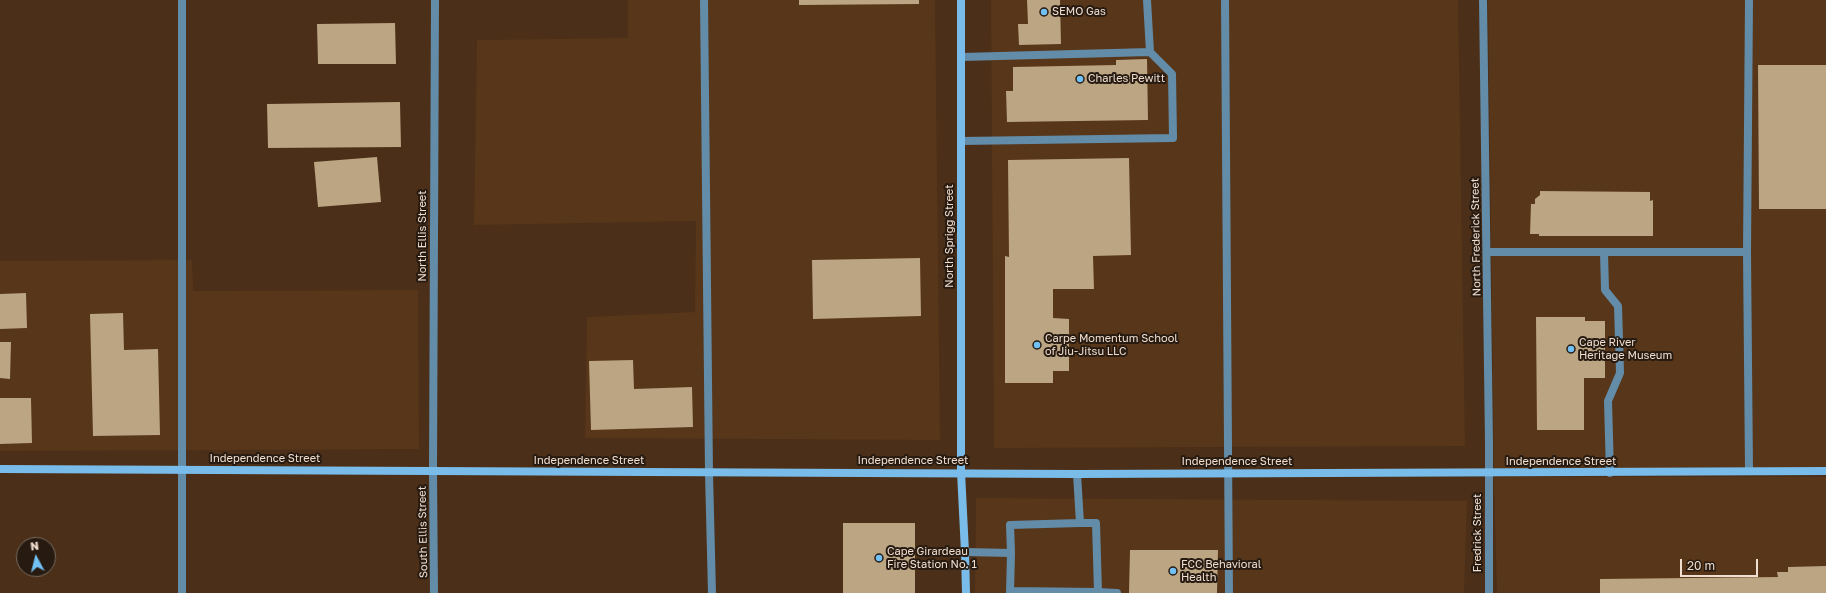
<!DOCTYPE html>
<html>
<head>
<meta charset="utf-8">
<style>
	body { margin:0 }
	#map { position:relative; width:1826px; height:593px; overflow:hidden; background:#4b2f18; font-family:"Golos Text",sans-serif }
	canvas { display:block }
	.north { position:absolute; left:16px; top:537px; width:40px; height:40px; box-sizing:border-box; background:#271b11; border:1px solid #77695d; border-radius:50%; rotate:353deg; font-size:11px; font-weight:700; line-height:16px; text-align:center; color:#f0ded0 }
	.north::after { content:''; display:block; margin:auto; width:14px; height:18px; background:#71c1f5; clip-path:polygon(50% 0,100% 100%,50% 72%,0 100%) }
	.scale { position:absolute; left:1680px; top:559px; width:78px; height:18px; box-sizing:border-box; border:2px solid #f0ded0; border-top:0; padding-left:5px; font-size:12px; line-height:14px; white-space:nowrap; color:#f0ded0; -webkit-text-stroke:3px #271b11; paint-order:stroke }
</style>
</head>
<body>
<div id="map">
<canvas width="1826" height="593"></canvas>
<div class="north">N</div>
<div class="scale">20 m</div>
</div>
<script>
const ctx = document.querySelector('canvas').getContext('2d');
ctx.lineJoin = 'round';
function paint(path, color) { ctx.fillStyle = color; ctx.fill(path, 'evenodd'); }
const poly = rows => new Path2D(rows.map(r => 'M' + r).join(''));
function stroke(path, color, width, dash) { ctx.strokeStyle = color; ctx.lineWidth = width; ctx.lineCap = dash ? 'butt' : 'round'; ctx.setLineDash(dash || []); ctx.stroke(path); }
function label(font, color, halo, rows, align = 'center') {
  ctx.font = font + ' "Golos Text",sans-serif'; ctx.lineWidth = 4; ctx.setLineDash([]); ctx.textBaseline = 'middle'; ctx.strokeStyle = halo; ctx.fillStyle = color; for (const [text, x, y, turn = 0] of rows) {
    ctx.save(); ctx.translate(x, y); ctx.rotate((+turn || 0) * Math.PI / 180); ctx.textAlign = isNaN(turn) ? turn : align; if (halo) ctx.strokeText(text, 0, 0); ctx.fillText(text, 0, 0); ctx.restore();
  }
}
paint(poly([
	[628,0,935,0,940,440,585,438,587,317,695,312,696,221,474,225,477,40,628,38],
	[991,0,1458,0,1465,446,994,448],
	[1488,0,1826,0,1826,467,1494,469],
	[192,260,193,291,418,290,419,449,0,451,0,261],
	[1494,477,1826,477,1826,593,1497,593],
	[976,498,1467,501,1464,593,975,593]
]), '#583619');
paint(poly([
	[799,0,919,0,919,4,799,5],
	[1027,0,1060,0,1061,44,1019,45,1018,24,1028,24],
	[395,23,396,64,318,64,317,24],
	[1147,59,1148,120,1007,122,1006,91,1013,91,1013,67,1116,65,1116,60],
	[1758,65,1826,65,1826,209,1759,209],
	[400,102,401,147,268,148,267,104],
	[377,157,381,202,318,207,314,162],
	[1129,158,1131,255,1093,256,1094,289,1053,289,1053,318,1069,319,1069,371,1053,371,1053,383,1005,383,1005,256,1009,257,1008,160],
	[1540,191,1650,192,1650,201,1653,200,1653,236,1539,236,1539,234,1530,234,1531,204,1535,204,1535,199,1540,195],
	[920,258,921,316,813,319,812,260],
	[26,293,27,328,0,329,0,294],
	[123,313,124,350,158,349,160,435,93,436,90,314],
	[1536,317,1585,317,1585,321,1605,321,1605,378,1584,378,1584,430,1537,430],
	[0,342,11,342,10,379,0,378],
	[633,360,634,389,692,387,693,427,591,430,589,361],
	[0,398,31,398,32,443,0,444],
	[843,523,915,523,915,593,843,593],
	[1130,550,1218,550,1217,593,1129,593],
	[1826,566,1826,593,1600,593,1600,579,1778,577,1777,572,1788,572,1788,567]
]), '#bba582');
stroke(poly([
	[704,0,709,473,712,593],
	[1225,0,1229,593],
	[1749,0,1747,252,1749,471],
	[962,57,1150,52],
	[961,141,1173,138,1172,74,1150,52,1147,0],
	[1487,252,1604,252,1605,290,1618,306,1620,373,1608,401,1610,473],
	[1604,252,1747,252],
	[1080,523,1096,523,1098,592,1117,593],
	[965,552,1011,553,1010,593],
	[1011,553,1010,525,1080,523,1077,474],
	[1010,591,1098,592],
	[182,593,182,0]
]), '#638ca8', 8);
stroke(poly([
	[1483,0,1489,443,1489,593],
	[434,593,433,471,435,0]
]), '#638ca8', 8);
stroke(poly([
	[961,0,961,472,965,552,966,593],
	[0,469,1077,474,1826,471]
]), '#79bce9', 8);
for (const [x, y, r, color] of [
	[1044,12,4,"#71c1f5"],
	[1080,79,4,"#71c1f5"],
	[1037,345,4,"#71c1f5"],
	[1571,349,4,"#71c1f5"],
	[879,558,4,"#71c1f5"],
	[1173,571,4,"#71c1f5"]
]) { const dot = new Path2D(); dot.arc(x, y, r, 0, 2 * Math.PI); ctx.fillStyle = color; ctx.fill(dot); stroke(dot, '#271b11', 1.5); }
label('11px', '#f0ded0', '#271b11', [
	["SEMO Gas",1052,12],
	["Charles Pewitt",1088,79],
	["Carpe Momentum School",1045,339],
	["of Jiu-Jitsu LLC",1045,352],
	["Cape River",1579,343],
	["Heritage Museum",1579,356],
	["Cape Girardeau",887,552],
	["Fire Station No. 1",887,565],
	["FCC Behavioral",1181,565],
	["Health",1181,578]
], 'left');
label('11px', '#f0ded0', '#271b11', [
	["North Ellis Street",423,236,-90],
	["North Sprigg Street",950,236,-90],
	["North Frederick Street",1476,237,-91],
	["Independence Street",265,459],
	["Independence Street",589,461],
	["Independence Street",913,461],
	["Independence Street",1237,462],
	["Independence Street",1561,462],
	["South Ellis Street",423,532,-91],
	["Fredrick Street",1478,533,-90]
]);
</script>
</body>
</html>
